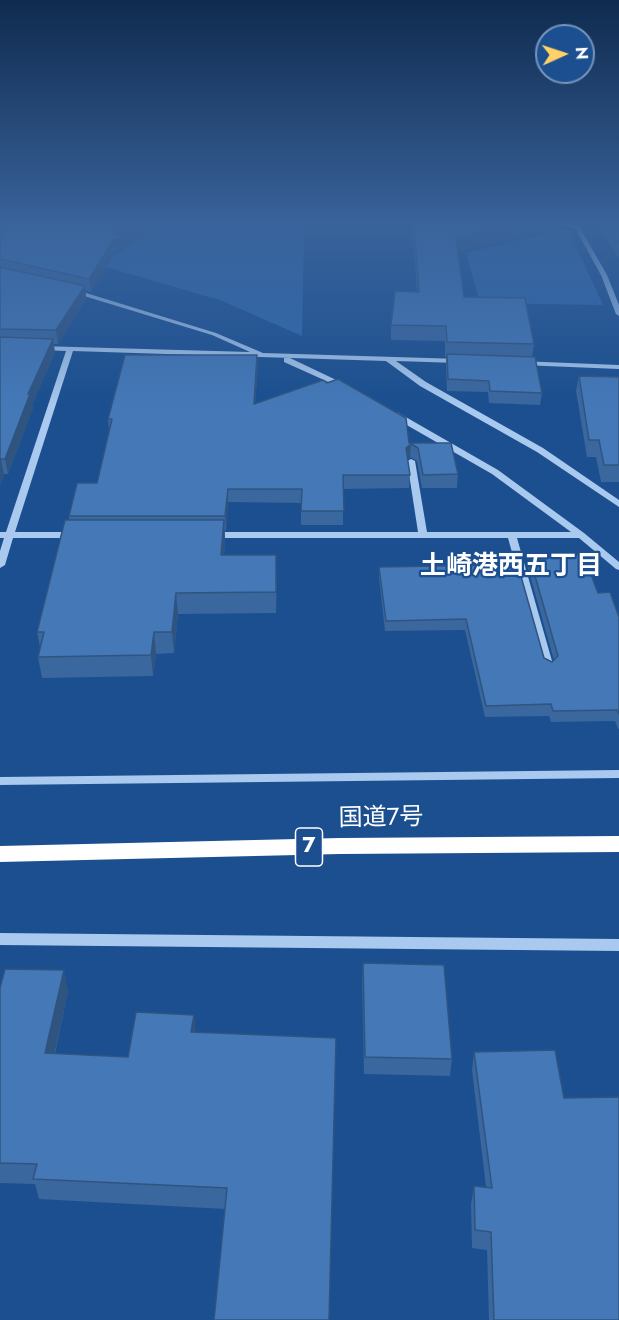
<!DOCTYPE html>
<html>
<head>
<meta charset="utf-8">
<style>
	body { margin:0 }
	#map { position:relative; width:619px; height:1320px; overflow:hidden; background:#1b4f8f; font-family:Jost,sans-serif }
	canvas { display:block }
	.north { position:absolute; left:535px; top:24px; width:60px; height:60px; box-sizing:border-box; background:#1b4f8f; border:2px solid #7695bc; border-radius:50%; rotate:87deg; font-size:16px; font-weight:700; line-height:24px; text-align:center; color:#fff }
	.north::after { content:''; display:block; margin:auto; width:21px; height:27px; background:#ffd166; clip-path:polygon(50% 0,100% 100%,50% 72%,0 100%) }
</style>
</head>
<body>
<div id="map">
<canvas width="619" height="1320"></canvas>
<div class="north">N</div>
</div>
<script>
const ctx = document.querySelector('canvas').getContext('2d');
ctx.lineJoin = 'round';
function paint(path, color) { ctx.fillStyle = color; ctx.fill(path, 'evenodd'); }
const poly = rows => new Path2D(rows.map(r => 'M' + r).join(''));
function stroke(path, color, width, dash) { ctx.strokeStyle = color; ctx.lineWidth = width; ctx.lineCap = dash ? 'butt' : 'round'; ctx.setLineDash(dash || []); ctx.stroke(path); }
function label(font, color, halo, rows, align = 'center') {
  ctx.font = font + ' Jost,"Noto Sans JP",sans-serif'; ctx.lineWidth = 4.5; ctx.setLineDash([]); ctx.textBaseline = 'middle'; ctx.strokeStyle = halo; ctx.fillStyle = color; for (const [text, x, y, turn = 0] of rows) {
    ctx.save(); ctx.translate(x, y); ctx.rotate((+turn || 0) * Math.PI / 180); ctx.textAlign = isNaN(turn) ? turn : align; if (halo) ctx.strokeText(text, 0, 0); ctx.fillText(text, 0, 0); ctx.restore();
  }
}
paint(poly([
	[184,222,296,222,304,224,302,336,220,300,99,265,166,224],
	[556,231,569,231,603,305,480,303,466,253]
]), '#2e69ad');
paint(poly([
	[548,222,559,222,579,226,607,275,619,305,619,316,616,314,601,275,575,228,548,222],
	[73,289,216,333,263,353,461,359,462,361,458,363,396,361,426,382,543,448,619,500,619,507,537,452,420,386,386,361,73,351,15,532,73,532,78,535,73,538,13,538,5,565,0,568,0,551,4,538,0,538,0,532,6,532,66,351,42,350,39,350,39,346,250,352,212,335,71,292,70,291,73,289],
	[284,358,290,358,351,387,344,389,284,362,284,358],
	[519,361,619,365,619,369,522,365,518,363,519,361],
	[391,412,397,412,498,470,584,533,619,562,619,570,616,569,579,538,517,538,554,668,553,670,549,671,544,668,508,538,212,538,207,535,212,532,418,532,407,461,411,459,415,461,427,532,571,532,492,474,391,416,391,412],
	[619,770,619,778,0,785,0,777,619,770],
	[0,933,619,939,619,951,0,945,0,933]
]), '#a9c9ee');
paint(poly([
	[619,836,619,852,340,854,0,862,0,846,340,838,619,836]
]), '#fff');
paint(poly([
	[0,222,173,222,115,253,91,292,85,290,86,299,58,344,53,344,55,352,32,405,33,408,8,474,4,474,0,485],
	[412,222,560,222,560,227,458,251,464,297,534,344,532,357,542,393,540,405,489,403,488,392,447,391,446,366,446,357,445,357,445,341,391,340,391,325,417,292],
	[597,222,619,222,619,259],
	[257,355,258,367,255,404,409,443,451,443,458,474,457,488,422,488,417,461,410,457,407,459,410,475,409,488,343,489,343,525,301,525,301,503,228,502,226,530,225,530,225,540,224,555,277,576,276,613,178,614,174,653,156,654,153,676,42,678,38,657,40,647,37,632,69,520,69,516,97,483,109,430,108,419],
	[579,376,619,377,619,482,601,482,596,457,587,457,576,391],
	[529,555,598,593,619,617,619,729,618,729,615,721,551,722,549,716,485,717,465,630,385,631,379,578,379,567,494,565,495,556,544,658,552,662,554,660,527,565],
	[363,963,452,1059,450,1076,364,1074,362,980],
	[0,988,68,991,55,1054,128,1057,194,1015,195,1032,336,1038,225,1209,39,1199,35,1184,0,1183],
	[474,1052,564,1098,619,1320,489,1320,487,1250,472,1248,471,1204,474,1186,486,1187,472,1070]
]), '#3a679d');
paint(poly([
	[130,222,173,222,115,253,91,292,89,279,115,231],
	[527,222,560,222,560,227,455,252,456,238],
	[85,286,86,299,58,344,56,330],
	[53,339,55,352,32,405,33,408,8,474,5,459,28,394],
	[257,355,258,367,254,417,254,404],
	[411,444,410,457,405,461,406,448],
	[1,459,4,474,0,485,0,463],
	[228,489,228,502,226,530,225,516],
	[224,520,225,540,223,576,221,555],
	[276,555,277,576,276,613],
	[176,593,178,614,174,653,172,632],
	[154,632,156,654,153,676,151,655],
	[64,970,68,991,50,1074,45,1053],
	[194,1015,196,1036,191,1032]
]), '#305480');
const building = poly([
	[0,222,130,222,115,231,114,234,122,236,145,222,150,222,113,241,89,279,0,259,0,222],
	[414,222,527,222,456,238,464,297,525,298,534,344,447,342,446,326,391,325,395,291,419,292,414,222],
	[607,222,619,222,619,242,607,222],
	[0,267,85,286,56,330,0,329,0,267],
	[0,337,53,339,28,394,30,394,5,459,1,459,0,463,0,337],
	[447,354,535,357,542,393,490,391,489,381,448,379,447,354],
	[125,355,257,355,254,404,323,380,327,383,338,379,406,418,409,443,451,443,458,474,423,475,418,448,411,444,406,448,410,475,343,475,344,511,301,511,302,489,228,489,225,516,69,516,77,483,97,483,112,419,108,419,125,355],
	[579,376,619,377,619,465,604,465,599,440,589,440,579,376],
	[65,520,224,520,221,555,276,555,276,592,176,593,172,632,154,632,151,655,38,657,44,632,37,632,65,520],
	[583,554,598,593,610,592,619,617,619,714,617,710,553,711,551,704,486,706,466,619,386,621,379,567,497,565,495,556,515,555,544,658,552,662,558,656,529,555,583,554],
	[363,963,444,965,452,1059,365,1057,363,963],
	[5,969,64,970,45,1053,128,1057,136,1012,194,1015,191,1032,336,1038,329,1320,214,1320,227,1188,33,1179,37,1164,0,1163,0,988,5,969],
	[555,1050,564,1098,619,1097,619,1320,494,1320,491,1232,475,1230,474,1186,492,1188,474,1052,555,1050]
]);
paint(building, '#4478b7');
stroke(building, '#305480', 1.5);
const sky = ctx.createLinearGradient(0, 0, 0, 407);
sky.addColorStop(0, '#0f2b4f');
sky.addColorStop(0.55, '#39639b');
sky.addColorStop(1, '#39639b00');
ctx.fillStyle = sky;
ctx.fillRect(0, 0, 619, 407);
for (const [x, y, w] of [
	[309,847,27]
]) { const box = new Path2D(); box.roundRect(x - w / 2, y - 19, w, 38, 4.5); ctx.fillStyle = '#1b4f8f'; ctx.fill(box); stroke(box, '#fff', 1.5); }
label('bold 22px', '#fff', null, [
	["7",309,847]
]);
label('24px', '#fff', '#1b4f8f', [
	["国道7号",381,819,-1]
]);
label('bold 26px', '#fff', '#1b4f8f', [
	["土崎港西五丁目",511,568]
]);
</script>
</body>
</html>
